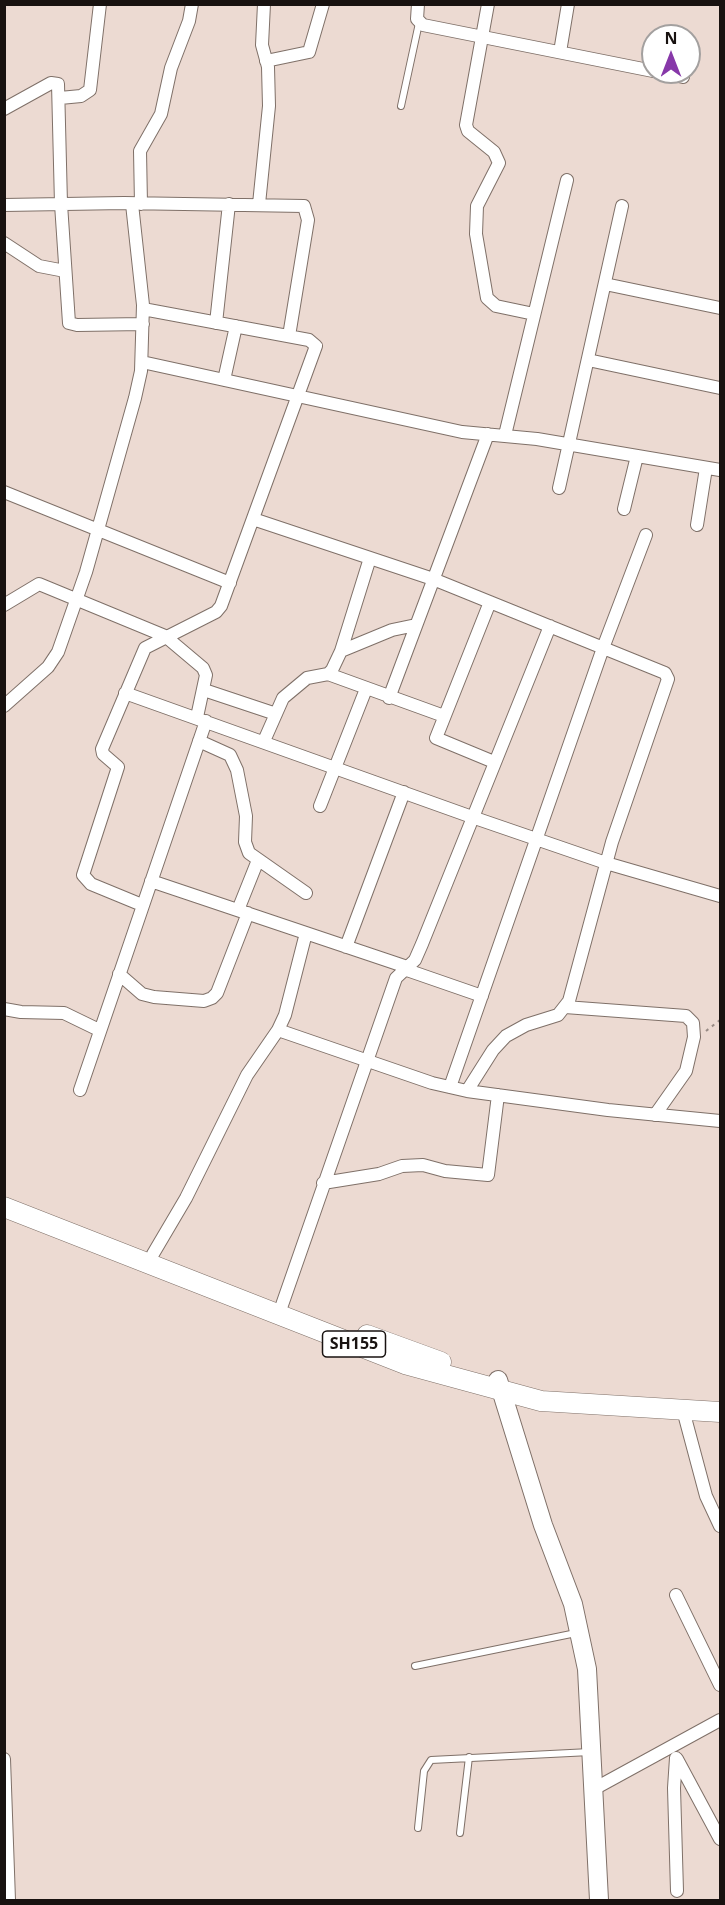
<!DOCTYPE html>
<html>
<head>
<meta charset="utf-8">
<style>
	body { margin:0 }
	#map { position:relative; width:725px; height:1905px; overflow:hidden; background:#ecdad2; font-family:"Noto Sans",sans-serif }
	canvas { display:block }
	.frame { position:absolute; inset:0; border:6px solid #181210; pointer-events:none }
	.north { position:absolute; left:641px; top:24px; width:60px; height:60px; box-sizing:border-box; background:#fff; border:2px solid #a3a09f; border-radius:50%; rotate:0deg; font-size:16px; font-weight:700; line-height:24px; text-align:center; color:#181210 }
	.north::after { content:''; display:block; margin:auto; width:21px; height:27px; background:#8738a9; clip-path:polygon(50% 0,100% 100%,50% 72%,0 100%) }
</style>
</head>
<body>
<div id="map">
<canvas width="725" height="1905"></canvas>
<div class="frame"></div>
<div class="north">N</div>
</div>
<script>
const ctx = document.querySelector('canvas').getContext('2d');
ctx.lineJoin = 'round';
const poly = rows => new Path2D(rows.map(r => 'M' + r).join(''));
function stroke(path, color, width, dash) { ctx.strokeStyle = color; ctx.lineWidth = width; ctx.lineCap = dash ? 'butt' : 'round'; ctx.setLineDash(dash || []); ctx.stroke(path); }
function label(font, color, halo, rows, align = 'center') {
  ctx.font = font + ' "Noto Sans",sans-serif'; ctx.lineWidth = 4.5; ctx.setLineDash([]); ctx.textBaseline = 'middle'; ctx.strokeStyle = halo; ctx.fillStyle = color; for (const [text, x, y, turn = 0] of rows) {
    ctx.save(); ctx.translate(x, y); ctx.rotate((+turn || 0) * Math.PI / 180); ctx.textAlign = isNaN(turn) ? turn : align; if (halo) ctx.strokeText(text, 0, 0); ctx.fillText(text, 0, 0); ctx.restore();
  }
}
const lane = poly([
	[401,106,419,23],
	[415,1666,576,1633],
	[418,1828,424,1771,431,1760,590,1752],
	[460,1833,469,1757]
]);
const street = poly([
	[418,4,417,19,423,25,653,71],
	[488,4,466,125,468,131,494,152,499,163,477,206,476,234,487,298,496,306,534,314],
	[560,52,568,4],
	[266,61,309,52,323,4],
	[660,72,683,77],
	[60,98,81,96,90,90,100,4],
	[4,109,51,83,58,84,61,204,69,323,77,325,143,324],
	[141,204,140,151,161,114,171,68,189,21,192,4],
	[259,204,269,106,268,67,262,45,264,4],
	[4,205,124,203,304,206,308,220,289,336],
	[4,243,39,266,65,271],
	[605,284,720,308],
	[216,323,229,204],
	[588,360,720,388],
	[142,362,462,432,537,439,720,470],
	[224,380,236,326],
	[505,435,567,180],
	[559,488,622,206],
	[4,492,230,583],
	[624,509,637,456],
	[253,519,433,579,665,673,668,679,612,842,569,1001,558,1015,526,1025,506,1036,493,1050,467,1091],
	[697,525,706,468],
	[490,602,436,738,494,762],
	[4,605,39,584,165,636,203,668,206,675,197,717],
	[341,651,392,630,416,625],
	[328,674,444,716],
	[204,690,276,714],
	[125,693,472,817,606,863,720,896],
	[389,698,488,434],
	[4,706,48,667,58,652,86,572,135,398,141,371,143,305,132,204],
	[199,741,230,755,237,770,246,816,245,842,249,853,306,893],
	[264,741,283,698,307,678,328,674,332,670,341,651,370,558],
	[320,806,366,689],
	[151,881,407,967],
	[142,905,91,884,83,875,118,767,103,754,102,749,145,648,216,612,221,606,316,346,309,340,143,309],
	[238,910,258,860],
	[346,947,404,792],
	[404,969,482,996],
	[119,974,142,994,154,997,204,1001,212,998,217,993,248,913],
	[565,1007,686,1016,693,1023,694,1037,686,1071,655,1115],
	[4,1009,21,1012,64,1013,99,1030],
	[278,1030,432,1083,467,1091,608,1110,720,1121],
	[450,1087,603,648,646,535],
	[80,1090,206,721],
	[323,1183,379,1174,402,1166,423,1165,445,1171,488,1175,498,1095],
	[153,1254,186,1198,247,1075,278,1030,285,1015,306,933],
	[282,1305,396,978,415,960,422,944,550,626],
	[683,1410,706,1496,720,1526],
	[676,1595,720,1685],
	[676,1758,674,1788,677,1891],
	[4,1759,9,1900],
	[677,1759,720,1839],
	[592,1790,720,1720]
]);
const secondary = poly([
	[498,1380,543,1525,573,1604,587,1669,599,1900]
]);
const primary = poly([
	[4,1207,405,1364,541,1401,720,1412],
	[367,1335,441,1362]
]);
stroke(lane, '#7f7068', 8);
stroke(street, '#7f7068', 14);
stroke(secondary, '#7f7068', 20);
stroke(primary, '#7f7068', 21);
stroke(poly([
	[706,1031,720,1020]
]), '#988b85', 2, [3, 4.5]);
stroke(lane, '#fff', 6);
stroke(street, '#fff', 12);
stroke(secondary, '#fff', 18);
stroke(primary, '#fff', 20);
for (const [x, y, w] of [
	[354,1344,63]
]) { const box = new Path2D(); box.roundRect(x - w / 2, y - 13, w, 26, 4.5); ctx.fillStyle = '#fff'; ctx.fill(box); stroke(box, '#181210', 1.5); }
label('bold 16px', '#181210', null, [
	["SH155",354,1344]
]);
</script>
</body>
</html>
